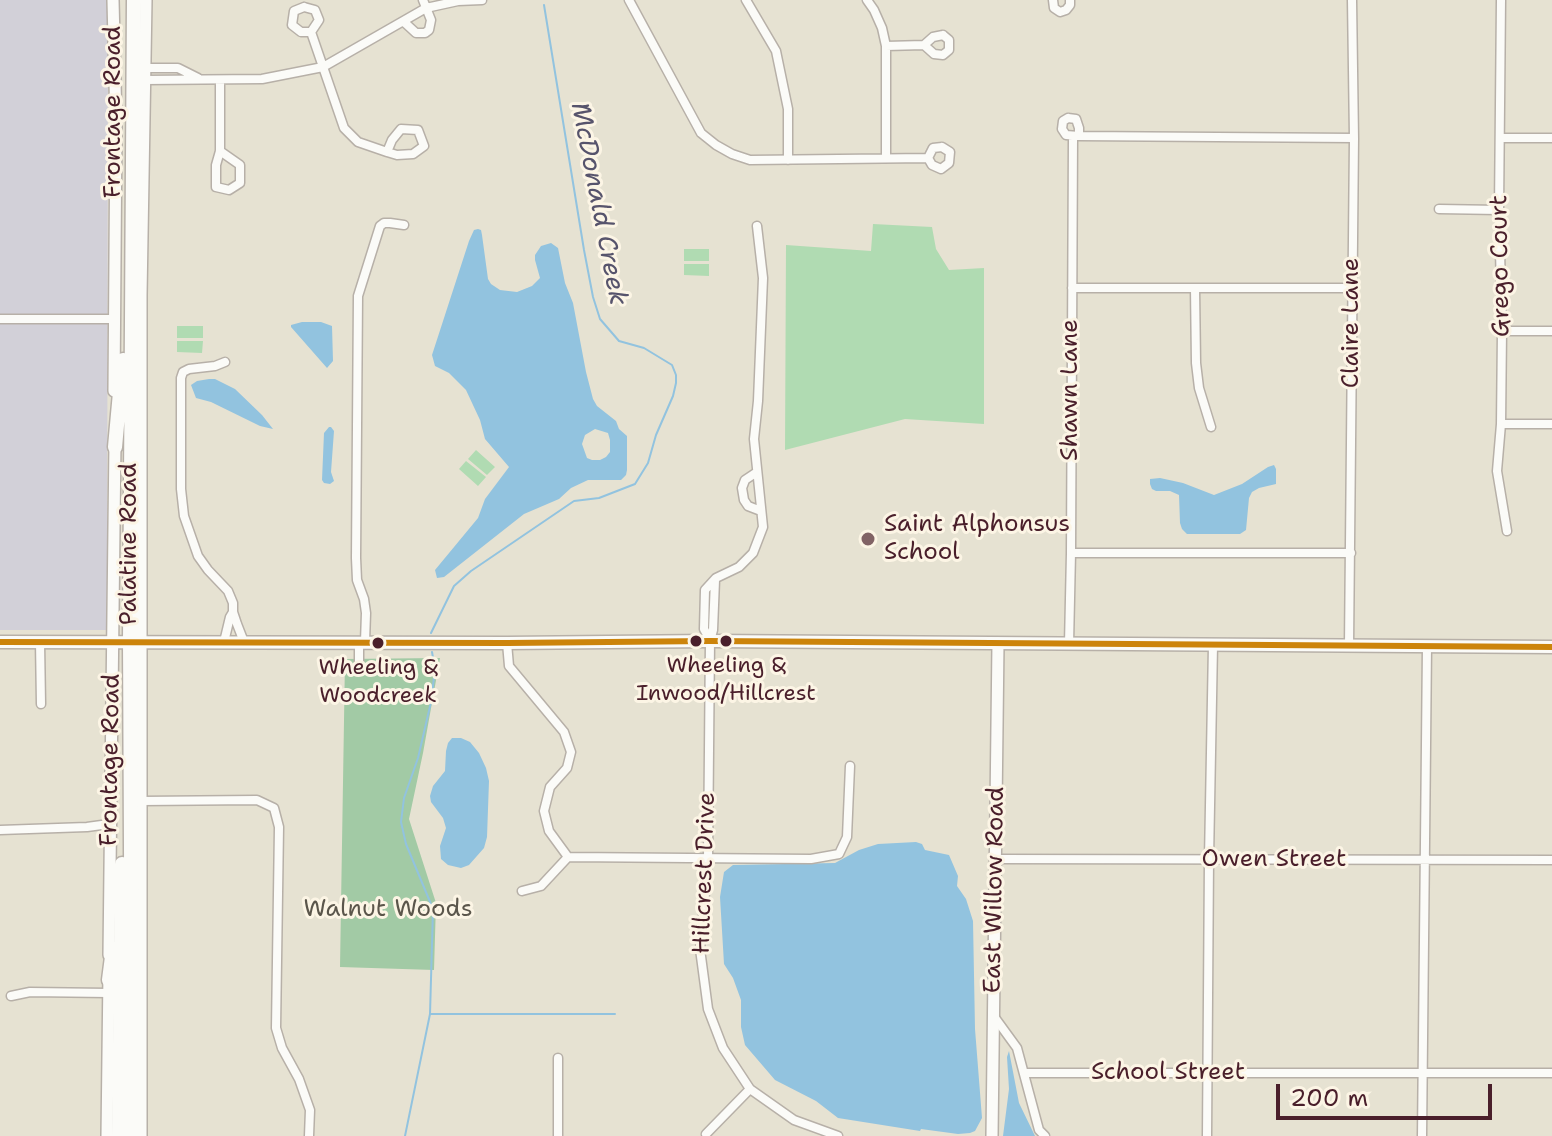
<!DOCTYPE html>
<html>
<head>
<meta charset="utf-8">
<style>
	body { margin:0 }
	#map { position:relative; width:1552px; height:1136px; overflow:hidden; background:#e6e2d2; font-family:"Shantell Sans",sans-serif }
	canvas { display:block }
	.scale { position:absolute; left:1276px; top:1084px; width:216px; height:36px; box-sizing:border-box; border:4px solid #4a1f2b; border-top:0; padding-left:10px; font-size:24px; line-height:28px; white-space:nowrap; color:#4a1f2b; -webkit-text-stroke:6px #fcf5e5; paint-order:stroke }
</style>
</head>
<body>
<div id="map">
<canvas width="1552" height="1136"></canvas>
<div class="scale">200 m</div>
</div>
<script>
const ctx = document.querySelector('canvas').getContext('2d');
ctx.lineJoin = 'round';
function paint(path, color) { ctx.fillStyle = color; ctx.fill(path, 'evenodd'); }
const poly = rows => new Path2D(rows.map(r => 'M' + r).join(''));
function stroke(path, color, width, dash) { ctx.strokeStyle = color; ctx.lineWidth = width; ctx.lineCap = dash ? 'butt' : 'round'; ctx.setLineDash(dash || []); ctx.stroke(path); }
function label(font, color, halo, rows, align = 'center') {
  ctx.font = font + ' "Shantell Sans",sans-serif'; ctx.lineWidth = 6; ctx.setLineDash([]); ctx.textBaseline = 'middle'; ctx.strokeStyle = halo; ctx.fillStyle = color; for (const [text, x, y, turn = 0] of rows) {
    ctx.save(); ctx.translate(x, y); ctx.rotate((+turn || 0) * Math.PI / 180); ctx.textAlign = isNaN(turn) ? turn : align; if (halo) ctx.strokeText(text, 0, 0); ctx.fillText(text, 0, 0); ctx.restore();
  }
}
paint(poly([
	[0,0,108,0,107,630,0,630]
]), '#d2d0d8');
paint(poly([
	[873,224,932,227,936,249,949,270,984,268,984,424,905,419,785,450,786,245,871,251],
	[684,249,709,249,709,261,684,261],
	[684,264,709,264,709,276,684,275],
	[177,326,203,326,203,338,177,338],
	[177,341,203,341,202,353,177,352],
	[476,450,495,467,487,475,468,459],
	[466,461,486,477,478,486,459,469]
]), '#b0dbb2');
paint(poly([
	[440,658,423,753,409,819,436,903,434,970,340,967,345,659]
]), '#a2caa5');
paint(poly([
	[478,229,481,230,482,235,488,279,491,284,500,290,517,292,532,286,540,278,535,260,535,255,541,246,551,243,558,248,565,283,573,303,586,372,593,399,597,406,616,421,619,429,627,436,627,470,626,475,621,480,588,480,571,488,559,499,524,514,444,577,437,578,435,570,478,518,485,499,509,467,485,439,480,420,466,390,449,373,435,366,432,355,469,241,474,230],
	[595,429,608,433,610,440,610,452,606,457,600,460,592,460,587,458,582,444,585,435],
	[302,322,321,322,332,326,333,361,327,368,291,327,291,325],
	[209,379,215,379,235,389,262,415,273,429,260,426,211,402,196,398,191,385,197,381],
	[329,427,331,427,334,431,331,472,334,481,330,484,324,483,322,480,324,433],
	[1274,465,1276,469,1276,484,1259,488,1252,492,1249,498,1246,530,1240,534,1187,534,1182,529,1180,523,1179,495,1170,491,1156,491,1152,489,1150,484,1150,479,1160,478,1183,483,1214,495,1242,484,1268,467],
	[452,738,461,738,470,742,479,753,486,768,489,781,487,837,484,848,469,865,461,868,448,865,441,859,440,846,446,828,443,818,431,802,430,796,433,786,445,771,446,751,448,743],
	[916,842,922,844,925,850,949,855,958,876,957,886,966,899,973,921,975,1029,982,1118,975,1131,970,1133,958,1134,921,1129,920,1131,838,1118,816,1101,775,1080,745,1045,741,1027,741,1000,733,978,724,964,720,897,724,872,733,865,835,863,859,850,878,844],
	[1009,1051,1019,1103,1035,1136,1003,1136,1009,1089,1007,1057]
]), '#92c3df');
stroke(poly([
	[431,633,454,586,471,571,574,501,599,498,635,484,648,463,656,435,673,396,676,383,676,375,672,365,644,348,619,341,600,319,593,297,584,250,544,5],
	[431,1014,615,1014],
	[405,1136,430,1014,433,909,406,844,401,822,404,798,418,758,431,702,435,669,432,652]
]), '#92c3df', 2);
const minor = poly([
	[629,0,701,133,716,145,732,154,750,160,928,158],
	[746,0,776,51,788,109,788,160],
	[867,0,874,10,882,28,886,46,886,158],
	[1053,0,1054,8,1060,12,1066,10,1070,5,1070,0],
	[1501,0,1499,210,1502,331,1501,424,1497,471,1507,531],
	[304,7,315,10,319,20,311,32,301,32,292,25,294,11,304,7],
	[404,22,416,33,425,33,429,30,431,20,423,0],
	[311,32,344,128,358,142,387,152,397,155,413,154,424,146,418,130,401,129,392,140,387,152],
	[943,35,949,40,949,50,943,55,934,54,924,45,933,37,943,35],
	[886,46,924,45],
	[144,68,178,68,198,78],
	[144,80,262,79,323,67,426,8,458,1,482,0],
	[1068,118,1076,119,1079,128,1079,136,1066,135,1062,129,1063,121,1068,118],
	[1079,136,1354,138],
	[1501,138,1552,138],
	[942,147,950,152,949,163,941,169,932,165,928,158,933,148,942,147],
	[220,151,240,165,240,183,229,190,216,187,216,165,220,151,220,80],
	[1439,209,1499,210],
	[1072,288,1352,288],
	[1195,288,1196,363,1199,388,1211,427],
	[0,319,114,319],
	[1502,331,1552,331],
	[225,362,215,366,189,369,183,372,181,378,181,489,184,516,198,556,208,570,228,591,233,603,233,612,237,624,244,642],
	[1501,424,1552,424],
	[757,472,745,480,742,488,744,500,748,506,761,511],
	[1071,553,1351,553],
	[715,580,713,630,710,641,708,858,700,949,708,1009,723,1048,750,1089,794,1120,838,1136],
	[710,640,704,629,705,590,716,578,739,567,753,553,763,527,754,439,758,401,763,278,757,226],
	[40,642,41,704],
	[224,642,230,617,233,612],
	[365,642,366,613,364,599,357,580,356,558,358,296,380,226,384,223,390,223,404,225],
	[507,643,509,666,564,732,571,752,567,768,550,787,544,811,549,831,568,857],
	[1069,644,1071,553,1073,137],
	[1349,646,1354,138,1352,0],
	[359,662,359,642],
	[141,801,257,800,274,808,279,827,276,1028,282,1048,299,1079,310,1110,309,1136],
	[0,830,87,827,109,824],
	[568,857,811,859,839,854,847,837,850,766],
	[996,859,1552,860],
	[522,891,541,886,568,857],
	[11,996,30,992,109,993],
	[993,1015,1017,1048,1039,1130,1045,1136],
	[1024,1073,1552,1073],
	[706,1134,750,1089],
	[558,1136,558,1058],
	[1207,1136,1209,859,1213,645],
	[1422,1136,1427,646]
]);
const tertiary = poly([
	[113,0,116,123,114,391],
	[109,955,115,441],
	[107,1136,109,973],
	[141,1136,141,295,146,0],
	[992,1136,998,643]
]);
const secondary = poly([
	[0,642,507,643,710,641,1552,647]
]);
const trunk = poly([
	[115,447,123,360],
	[109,980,113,949],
	[119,1136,122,864],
	[129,1136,132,1052,130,641,134,0]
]);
stroke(minor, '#b7b0a8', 11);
stroke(tertiary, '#b7b0a8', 14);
stroke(secondary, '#b7b0a8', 15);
stroke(trunk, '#b7b0a8', 17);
stroke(minor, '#fbfbf8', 8);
stroke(tertiary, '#fbfbf8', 11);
stroke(secondary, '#fbfbf8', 12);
stroke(trunk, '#fbfbf8', 14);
stroke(poly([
	[0,642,507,643,710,641,1552,647]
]), '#cc840b', 6);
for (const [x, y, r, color] of [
	[868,539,8,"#816365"],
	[696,641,7,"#4a1f2b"],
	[726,641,7,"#4a1f2b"],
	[378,643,7,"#4a1f2b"]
]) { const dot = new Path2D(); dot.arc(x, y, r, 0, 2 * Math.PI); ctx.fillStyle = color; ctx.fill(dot); stroke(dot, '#fcf5e5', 3); }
label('22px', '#4a1f2b', '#fcf5e5', [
	["Wheeling &",726,666],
	["Inwood/Hillcrest",726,694],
	["Wheeling &",378,668],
	["Woodcreek",378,696]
]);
label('24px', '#4a1f2b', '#fcf5e5', [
	["Frontage Road",114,112,-90],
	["Grego Court",1501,266,-91],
	["Claire Lane",1352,323,-90],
	["Shawn Lane",1071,390,-90],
	["Palatine Road",130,544,-90],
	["Frontage Road",111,760,-89],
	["Owen Street",1274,860],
	["Hillcrest Drive",705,873,-88],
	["East Willow Road",995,890,-89],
	["School Street",1168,1073]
]);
label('24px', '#4a1f2b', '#fcf5e5', [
	["Saint Alphonsus",884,525],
	["School",884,553]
], 'left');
label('24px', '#5b564b', '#fcf5e5', [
	["Walnut Woods",388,910]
]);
label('italic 26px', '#57546c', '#fcf5e5', [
	["McDonald Creek",598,204,79]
]);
</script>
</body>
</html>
